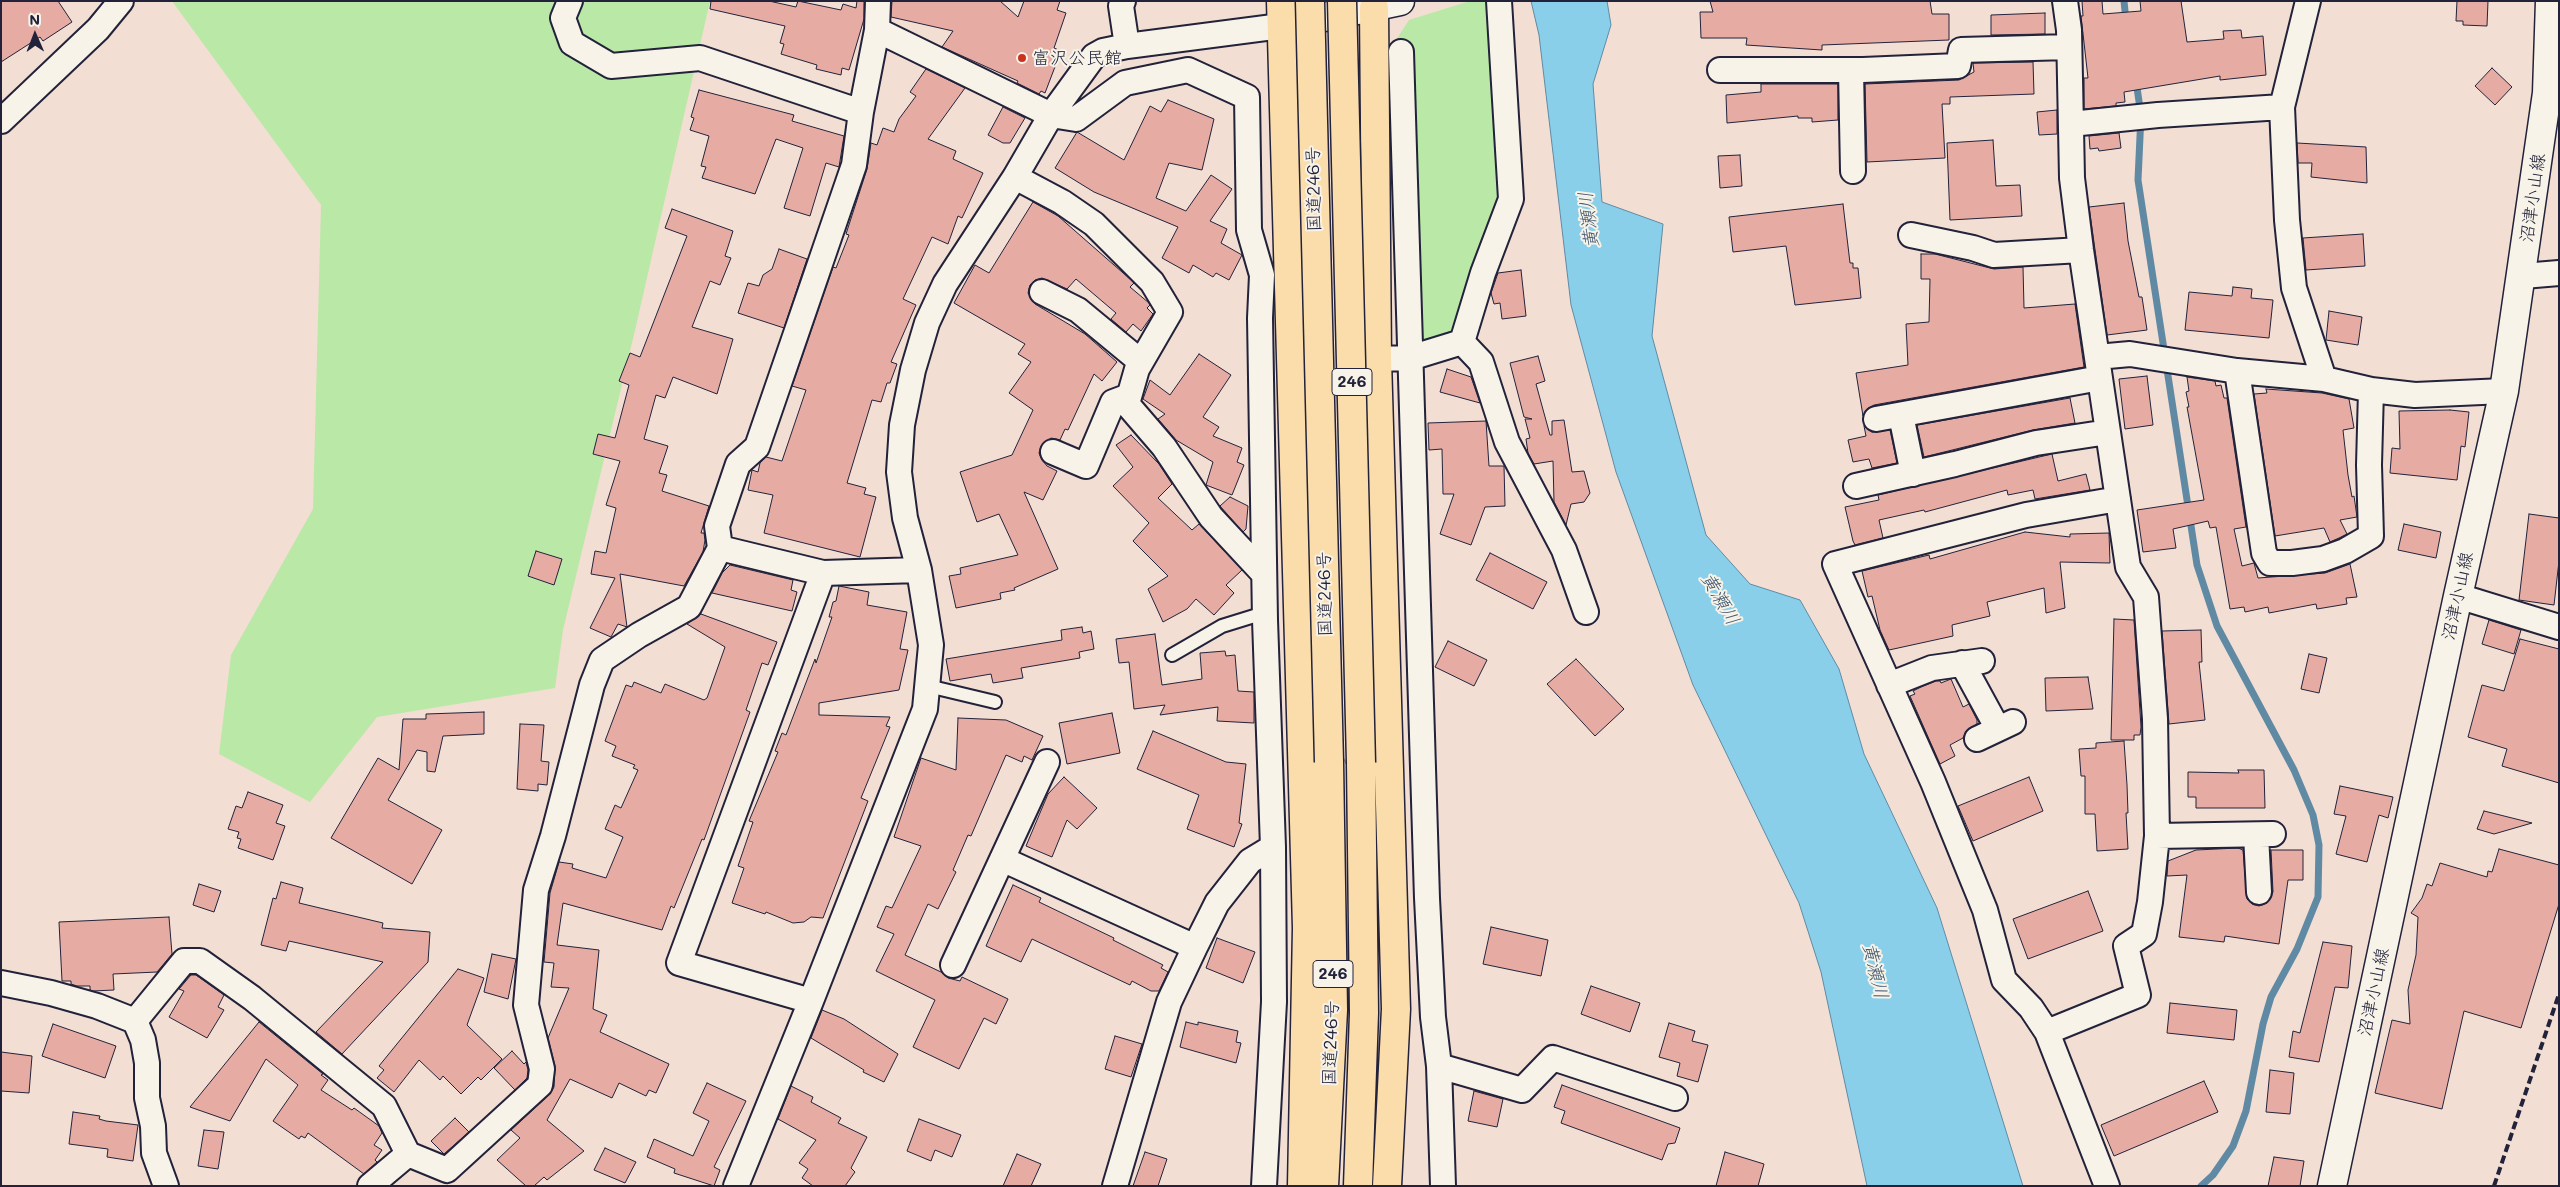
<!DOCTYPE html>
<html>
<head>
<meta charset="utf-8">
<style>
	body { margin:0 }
	#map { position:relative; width:2560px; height:1187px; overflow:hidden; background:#f2ded3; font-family:Mali,sans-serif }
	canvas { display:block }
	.frame { position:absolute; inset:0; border:2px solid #22223b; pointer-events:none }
	.north { position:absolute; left:10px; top:10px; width:50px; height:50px; -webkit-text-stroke:4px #f7f3e8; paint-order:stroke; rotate:359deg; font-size:14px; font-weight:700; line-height:20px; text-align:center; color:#22223b }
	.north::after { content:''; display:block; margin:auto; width:18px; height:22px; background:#22223b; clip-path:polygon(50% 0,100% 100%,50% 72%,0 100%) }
</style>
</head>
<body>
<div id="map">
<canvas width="2560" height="1187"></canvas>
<div class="frame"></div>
<div class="north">N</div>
</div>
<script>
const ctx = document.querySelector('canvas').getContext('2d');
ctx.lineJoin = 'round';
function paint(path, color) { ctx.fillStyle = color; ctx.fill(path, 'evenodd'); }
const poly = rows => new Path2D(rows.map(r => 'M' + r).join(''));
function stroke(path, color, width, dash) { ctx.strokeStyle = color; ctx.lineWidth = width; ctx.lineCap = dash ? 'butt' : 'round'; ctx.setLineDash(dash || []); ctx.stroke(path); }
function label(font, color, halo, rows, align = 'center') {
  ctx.font = font + ' Mali,"Klee One",sans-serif'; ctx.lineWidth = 4; ctx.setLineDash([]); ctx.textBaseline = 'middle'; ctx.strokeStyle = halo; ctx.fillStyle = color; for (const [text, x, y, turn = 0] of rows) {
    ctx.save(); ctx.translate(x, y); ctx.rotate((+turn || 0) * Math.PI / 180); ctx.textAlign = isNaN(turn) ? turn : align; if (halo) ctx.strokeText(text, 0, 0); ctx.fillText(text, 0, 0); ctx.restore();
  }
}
paint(poly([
	[172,1,710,1,636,326,563,630,555,688,377,717,310,802,219,754,231,655,313,509,321,205],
	[1470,1,1488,1,1506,183,1463,338,1403,349,1396,40,1409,20]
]), '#bae8a6');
const water = poly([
	[1531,1,1607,1,1611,25,1593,84,1602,202,1663,224,1652,336,1706,535,1750,584,1800,600,1839,669,1864,754,1937,908,2023,1186,1867,1186,1821,972,1799,903,1693,685,1616,472,1571,305,1539,35,1531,1]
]);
paint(water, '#89cfea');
stroke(water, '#608aa4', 1);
stroke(poly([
	[2124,1,2126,21],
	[2136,81,2141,115,2138,180,2197,565,2217,626,2294,770,2313,815,2319,845,2318,897,2297,949,2271,997,2263,1024,2246,1111,2233,1146,2213,1175,2201,1186]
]), '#608aa4', 7);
const building = poly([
	[1,1,58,1,72,22,43,41,40,37,1,62,1,1],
	[711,1,769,1,796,7,798,1,841,10,843,4,856,8,857,1,864,1,864,19,849,70,842,68,841,75,816,69,817,65,781,54,784,44,780,43,785,26,710,9,711,1],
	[892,1,1000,1,1018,17,1024,1,1060,1,1057,10,1066,13,1054,48,1061,51,1045,93,1041,91,1039,94,1017,83,1018,81,942,47,953,31,891,17,892,1],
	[1710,1,1930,1,1932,14,1949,14,1949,40,1822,45,1822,50,1746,45,1747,38,1701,38,1700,12,1713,12,1710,1],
	[2082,1,2102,1,2103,14,2141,11,2140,1,2181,1,2187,42,2224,39,2223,31,2241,30,2242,38,2263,36,2266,75,2220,80,2220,76,2124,92,2125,102,2116,103,2116,106,2084,109,2084,78,2088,78,2081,16,2083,16,2082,1],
	[2457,1,2488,1,2487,26,2463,25,2463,21,2456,21,2457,1],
	[2045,13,2045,34,1991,35,1991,15,2045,13],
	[2033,62,2034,94,1950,97,1950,104,1942,104,1945,158,1867,162,1865,84,1959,80,1974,72,1973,63,2033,62],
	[2492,68,2512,87,2495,105,2475,86,2492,68],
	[926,69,965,88,928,139,956,151,953,159,983,173,962,218,958,216,948,244,932,237,903,299,916,305,891,362,897,364,890,383,887,383,881,402,872,400,847,483,866,488,864,494,876,497,860,557,764,533,773,495,748,490,752,470,758,472,760,463,766,457,782,461,806,390,792,386,833,267,836,268,849,235,846,234,867,169,871,143,877,145,883,128,894,132,899,119,916,96,910,92,926,69],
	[1761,84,1838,84,1838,120,1812,122,1812,118,1798,118,1798,116,1727,123,1726,95,1761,92,1761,84],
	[699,90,794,115,792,121,844,136,839,167,826,163,810,216,784,208,803,148,776,139,755,194,702,178,706,167,701,166,709,136,690,130,694,118,691,117,699,90],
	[1168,100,1214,119,1202,170,1169,163,1156,198,1186,211,1211,175,1232,189,1210,221,1227,229,1221,243,1242,255,1229,280,1216,273,1213,277,1193,265,1189,273,1162,258,1178,227,1094,192,1055,168,1077,132,1124,160,1150,106,1161,112,1168,100],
	[1003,107,1025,118,1010,143,1003,143,988,135,1003,107],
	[2057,110,2057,134,2039,135,2037,112,2057,110],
	[2119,133,2121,148,2099,151,2098,148,2090,149,2089,136,2119,133],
	[1993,140,1996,186,2020,185,2022,216,1950,220,1947,143,1993,140],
	[2297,143,2366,147,2367,183,2311,177,2312,163,2298,163,2297,143],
	[1740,155,1742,186,1720,188,1718,156,1740,155],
	[1033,202,1058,216,1130,279,1134,283,1130,287,1149,303,1150,305,1147,308,1153,314,1141,331,1133,324,1126,332,1111,319,1116,313,1076,279,1067,289,1042,278,1035,280,1030,285,1028,293,1035,304,1085,334,1117,362,1102,381,1094,374,1068,430,1065,429,1060,440,1051,438,1041,446,1039,453,1042,460,1047,466,1057,471,1043,500,1024,492,1058,569,1014,588,1015,590,1000,593,1001,599,956,608,949,576,961,574,960,568,1018,555,999,514,977,522,960,472,1012,455,1033,410,1009,393,1031,362,1018,354,1025,344,954,303,975,265,989,273,1033,202],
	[2124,203,2128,241,2139,297,2142,297,2147,330,2107,335,2089,207,2124,203],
	[1843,204,1850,263,1853,263,1853,268,1858,268,1861,298,1795,305,1786,246,1733,252,1729,217,1843,204],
	[672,209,733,231,725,256,731,258,720,285,710,281,692,327,733,339,717,394,673,377,665,398,656,395,644,439,668,446,659,473,667,475,662,491,709,506,701,533,704,533,705,540,703,552,684,586,620,574,627,627,618,624,611,637,590,628,615,578,591,574,595,551,606,553,616,508,606,505,620,461,593,454,598,434,615,438,629,385,619,381,630,353,640,357,687,236,665,228,672,209],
	[2363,234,2365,266,2306,270,2303,238,2363,234],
	[779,249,807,259,784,328,738,313,748,283,759,286,763,275,772,269,779,249],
	[1921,254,1935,254,1994,269,2023,267,2024,308,2075,304,2084,367,1874,405,1867,409,1863,416,1856,373,1908,365,1906,324,1929,322,1930,279,1921,279,1921,254],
	[1521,270,1526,316,1502,319,1500,303,1494,304,1491,293,1498,273,1521,270],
	[2233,287,2252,289,2251,298,2273,300,2269,338,2185,330,2189,292,2232,296,2233,287],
	[2329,311,2362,317,2358,345,2326,340,2329,311],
	[1199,354,1231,375,1203,417,1219,427,1213,436,1242,448,1237,462,1244,465,1232,495,1206,485,1213,462,1176,440,1158,419,1165,414,1143,399,1150,380,1170,395,1199,354],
	[1538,356,1545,381,1536,384,1550,435,1552,435,1552,421,1564,420,1572,472,1584,471,1590,493,1584,502,1571,504,1566,525,1554,502,1553,461,1534,464,1528,453,1526,439,1530,438,1525,419,1532,419,1524,417,1510,363,1538,356],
	[1447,369,1471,377,1480,403,1440,392,1447,369],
	[2147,376,2153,425,2125,429,2119,379,2147,376],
	[2187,377,2215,381,2216,386,2221,385,2224,398,2227,398,2246,527,2234,529,2242,566,2254,563,2258,578,2325,573,2350,564,2357,597,2346,598,2347,604,2317,609,2316,604,2269,613,2268,607,2245,612,2244,607,2230,609,2216,527,2210,528,2208,521,2173,529,2176,548,2143,552,2137,510,2204,500,2187,407,2189,407,2186,392,2189,391,2187,377],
	[2266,389,2322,393,2349,399,2354,428,2343,430,2348,475,2352,497,2354,496,2357,517,2340,520,2347,534,2339,538,2330,542,2324,528,2275,536,2254,394,2267,393,2266,389],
	[2070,398,2075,423,2033,430,1924,457,1917,425,2070,398],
	[2450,410,2469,412,2465,447,2461,446,2457,480,2390,473,2392,448,2400,449,2399,411,2450,410],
	[1486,421,1489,466,1504,466,1505,506,1485,507,1471,545,1440,534,1454,494,1443,494,1442,449,1429,450,1428,423,1486,421],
	[1864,426,1872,432,1890,430,1897,463,1872,468,1869,459,1853,462,1848,440,1866,436,1864,426],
	[1131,435,1159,464,1172,484,1158,498,1192,530,1199,524,1242,570,1226,585,1234,593,1214,615,1196,599,1187,609,1163,622,1148,589,1168,576,1133,541,1149,523,1113,486,1133,467,1116,445,1131,435],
	[2052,454,2058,481,2086,474,2090,490,2035,499,2033,490,2008,495,2007,490,1925,512,1924,510,1879,520,1883,538,1855,545,1853,541,1845,507,1879,500,1878,495,2052,454],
	[1230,497,1248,506,1246,529,1243,532,1220,506,1230,497],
	[2529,514,2559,518,2559,561,2554,605,2519,600,2529,514],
	[2404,524,2441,532,2436,558,2398,550,2404,524],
	[2025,532,2070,537,2070,534,2109,533,2110,563,2060,562,2065,608,2046,613,2044,588,1987,602,1990,616,1952,625,1953,636,1889,650,1880,630,1872,596,1868,597,1862,571,1929,555,1930,559,2025,532],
	[536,551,562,559,554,585,528,576,536,551],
	[1490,553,1547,582,1533,609,1476,580,1490,553],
	[730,565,793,580,791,590,797,592,792,611,712,593,722,573,730,565],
	[839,586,869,592,867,605,907,612,900,649,908,650,899,690,819,703,819,715,890,717,886,726,890,727,861,798,868,801,823,918,811,917,804,922,793,923,766,912,765,914,732,903,744,868,738,866,753,822,749,821,778,752,775,751,782,733,786,735,815,659,816,663,832,617,829,617,833,602,836,601,839,586],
	[701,614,777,642,768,665,762,663,746,710,750,712,704,840,702,839,674,908,671,906,662,930,563,903,557,945,599,950,593,1009,607,1015,600,1032,669,1064,656,1093,649,1090,646,1096,619,1083,612,1098,570,1079,547,1120,584,1151,547,1180,544,1177,534,1186,526,1186,497,1160,520,1138,511,1130,549,1095,554,1087,555,1066,548,1038,569,988,551,987,554,963,544,962,550,893,559,862,573,864,572,868,606,878,623,837,605,829,615,805,621,808,638,770,633,768,635,765,612,756,616,746,605,741,626,685,632,687,634,682,661,693,665,684,704,700,707,698,725,647,687,624,701,614],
	[2114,619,2134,620,2141,727,2140,735,2134,735,2134,740,2111,740,2114,619],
	[2489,620,2521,630,2514,654,2482,644,2489,620],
	[1082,627,1083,633,1091,631,1094,649,1079,652,1080,658,1021,668,1023,678,993,683,991,674,950,681,946,659,1062,640,1061,630,1082,627],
	[2201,630,2202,662,2199,662,2205,720,2169,724,2162,631,2201,630],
	[1155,634,1162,685,1202,679,1200,653,1225,651,1226,656,1235,655,1238,691,1254,692,1254,723,1217,721,1218,707,1160,715,1165,705,1134,709,1129,662,1119,663,1116,639,1155,634],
	[2520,639,2559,649,2559,783,2502,766,2507,749,2468,737,2482,685,2504,691,2520,639],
	[1448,641,1487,660,1474,686,1435,667,1448,641],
	[2309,654,2327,658,2319,693,2301,689,2309,654],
	[1576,659,1624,709,1595,736,1547,684,1576,659],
	[2088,677,2093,709,2046,711,2045,678,2088,677],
	[1951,679,1963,707,1969,704,1977,720,1977,724,1966,731,1963,738,1950,745,1955,756,1940,764,1910,696,1915,694,1913,691,1921,687,1936,681,1940,681,1941,683,1951,679],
	[484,712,484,734,443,736,435,772,427,771,427,752,417,750,388,800,442,830,412,884,331,838,378,758,399,770,403,719,426,719,426,714,484,712],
	[1112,713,1120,753,1067,764,1059,723,1112,713],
	[958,718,1006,720,1043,736,1032,760,1024,756,1022,762,1006,755,971,836,968,835,953,870,956,872,938,909,928,904,905,955,941,972,948,978,960,981,962,977,1008,999,996,1024,984,1018,959,1069,913,1047,935,1000,876,971,894,934,877,927,886,906,892,908,921,846,894,837,921,758,956,770,958,718],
	[520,724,544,725,541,761,549,762,547,785,538,784,538,791,517,789,520,724],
	[1153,731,1226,762,1246,764,1239,823,1242,824,1234,847,1187,829,1199,795,1137,769,1153,731],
	[2124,741,2127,785,2128,813,2126,813,2128,849,2097,851,2095,814,2085,814,2085,776,2081,776,2079,749,2096,748,2096,743,2124,741],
	[2238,770,2264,770,2265,808,2196,808,2196,797,2188,797,2188,772,2239,773,2238,770],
	[1064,777,1097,808,1077,829,1067,820,1052,857,1026,846,1048,794,1064,777],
	[2029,777,2043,811,1973,841,1958,806,2029,777],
	[2340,786,2393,797,2388,818,2379,815,2367,862,2336,854,2346,816,2334,814,2340,786],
	[248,792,283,805,276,823,285,826,273,860,238,848,241,839,237,838,239,832,228,829,236,806,242,808,248,792],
	[2484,811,2532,823,2494,834,2477,829,2484,811],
	[2238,848,2243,850,2247,899,2252,904,2259,906,2267,903,2273,892,2271,850,2303,850,2303,880,2288,880,2279,944,2225,936,2224,942,2179,937,2187,875,2167,876,2168,861,2196,850,2238,848],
	[2499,849,2559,865,2559,904,2521,1028,2464,1011,2442,1109,2375,1093,2392,1020,2410,1024,2408,990,2416,955,2418,917,2411,913,2422,898,2427,884,2432,886,2440,863,2487,877,2488,871,2492,872,2499,849],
	[281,882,303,888,299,903,383,923,382,928,430,932,428,962,342,1054,316,1032,383,962,289,941,286,951,261,945,273,898,276,899,281,882],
	[199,884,221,891,214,912,193,905,199,884],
	[1013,885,1041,898,1039,902,1114,938,1113,940,1163,965,1161,968,1168,972,1159,991,1151,991,1132,981,1130,985,1032,939,1021,962,986,946,1013,885],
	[2088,891,2103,931,2028,959,2013,919,2088,891],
	[169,917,172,954,157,972,113,974,114,990,93,991,90,990,90,986,77,986,71,984,71,981,62,981,59,922,169,917],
	[1491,927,1548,940,1541,976,1483,964,1491,927],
	[1217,938,1255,952,1243,983,1206,968,1217,938],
	[2323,942,2352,946,2348,988,2335,987,2319,1062,2289,1057,2293,1031,2300,1033,2323,942],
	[492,954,516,959,508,999,484,992,492,954],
	[458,969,484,978,467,1025,502,1059,481,1080,478,1077,461,1094,443,1076,440,1080,419,1060,394,1092,377,1078,384,1070,379,1066,458,969],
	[191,975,196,975,224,995,218,1007,224,1010,207,1038,169,1017,184,991,179,989,191,975],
	[1591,986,1640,1003,1630,1032,1581,1014,1591,986],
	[2170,1003,2237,1010,2234,1040,2167,1033,2170,1003],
	[822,1010,844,1019,898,1054,884,1082,863,1072,864,1070,811,1038,822,1010],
	[259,1022,323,1074,321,1075,328,1080,321,1090,352,1110,354,1108,379,1126,382,1133,374,1145,382,1150,375,1160,377,1162,364,1174,308,1133,305,1138,301,1136,299,1139,273,1121,298,1085,266,1059,230,1121,190,1107,259,1022],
	[1186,1022,1198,1025,1198,1022,1238,1031,1236,1042,1241,1043,1236,1063,1180,1047,1186,1022],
	[1669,1023,1695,1031,1692,1041,1708,1045,1698,1082,1677,1076,1680,1063,1659,1057,1669,1023],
	[53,1024,116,1046,105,1078,42,1056,53,1024],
	[1115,1036,1142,1044,1131,1077,1105,1069,1115,1036],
	[512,1051,524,1064,526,1062,528,1070,527,1078,515,1090,494,1068,512,1051],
	[1,1052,32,1056,29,1093,1,1091,1,1052],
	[2270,1070,2294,1073,2290,1114,2266,1112,2270,1070],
	[2204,1081,2218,1112,2114,1156,2101,1125,2204,1081],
	[707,1083,746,1101,714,1167,720,1170,714,1186,674,1173,675,1169,647,1157,654,1139,693,1156,709,1121,693,1113,707,1083],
	[1562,1085,1680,1128,1675,1143,1668,1144,1662,1160,1561,1123,1565,1111,1554,1107,1562,1085],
	[791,1086,813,1097,811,1102,841,1118,838,1123,867,1137,851,1168,855,1172,845,1186,813,1186,802,1178,808,1169,799,1163,816,1140,778,1119,791,1086],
	[1474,1091,1503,1099,1497,1127,1468,1121,1474,1091],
	[73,1112,100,1116,99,1119,106,1121,138,1125,133,1161,107,1157,108,1149,69,1144,73,1112],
	[455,1118,469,1132,444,1154,431,1141,455,1118],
	[919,1119,961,1135,952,1157,935,1150,931,1161,907,1151,919,1119],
	[204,1130,224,1132,218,1169,198,1166,204,1130],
	[605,1148,636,1162,625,1183,594,1170,605,1148],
	[1145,1152,1167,1159,1158,1186,1133,1186,1145,1152],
	[1725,1152,1764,1164,1758,1186,1716,1186,1725,1152],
	[1017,1154,1041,1164,1031,1186,1003,1186,1017,1154],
	[2274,1157,2304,1161,2300,1186,2268,1186,2274,1157]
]);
paint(building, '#e6aca3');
stroke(building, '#22223b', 1);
const lane = poly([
	[1172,655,1222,626,1264,613],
	[928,686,995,702]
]);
const street = poly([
	[570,1,563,18,572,43,611,66,700,58,861,112],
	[1123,1,1121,6,1127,46],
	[2308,1,2282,107,2287,220,2294,288,2324,379],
	[877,30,1051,115,1076,119,1125,83,1188,70,1247,97,1249,230,1262,275,1260,318,1265,620,1273,847,1274,1002,1264,1186],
	[1401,52,1427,898,1433,1017,1439,1066,1443,1186],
	[1720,70,1863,70,1958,66,1961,50,2069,47],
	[1851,70,1853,171],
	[1,121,98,29,121,1],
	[2071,124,2158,115,2282,107],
	[1015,177,1062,202,1094,224,1152,282,1170,312,1137,369,1127,404,1164,447,1211,517,1264,574],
	[1911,235,1973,248,1994,255,2081,250],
	[2523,276,2559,273],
	[1042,292,1078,310,1141,362],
	[1462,342,1481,362,1507,442,1564,550,1586,612],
	[2097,357,2130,354,2237,371,2324,379,2371,390,2415,395,2504,391],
	[1377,359,1410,358,1462,342,1483,273,1511,199,1499,1],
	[2237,371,2264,553,2270,563,2292,563,2323,559,2345,551,2371,536,2369,465,2371,390],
	[1901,415,1913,474],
	[1876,419,2100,378],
	[1053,452,1086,466,1113,402,1129,396],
	[1856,486,1955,464,2036,443,2108,432],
	[720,548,823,573,919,570],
	[2458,596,2559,627],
	[1962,663,1998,729],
	[1889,685,1932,668,1982,661],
	[1977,739,2013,722],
	[2256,835,2259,892],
	[2157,836,2273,834],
	[1002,859,1195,947],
	[953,965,1047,762],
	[1,983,51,993,97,1006,135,1021,143,1040,147,1063,147,1098,153,1126,154,1153,166,1186],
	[811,1001,679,963,823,573],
	[135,1021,184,961,200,961,252,998,384,1106,408,1154,447,1170,540,1085,542,1069,526,1005,536,890,553,836,592,685,602,660,639,635,689,607,720,548,717,526,738,464,757,447,854,165,861,112,877,30,878,1],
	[2047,1032,2138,995,2126,946,2144,934,2150,902,2157,836,2155,719,2146,597,2128,567,2081,250,2072,178,2069,30,2065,1],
	[1439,1066,1522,1090,1553,1058,1675,1098],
	[370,1186,408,1154],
	[736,1186,811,1001,925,709,931,645,919,570,905,518,899,472,902,425,913,370,927,323,945,284,1015,177,1051,115,1094,56,1103,51,1127,46,1281,26],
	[1115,1186,1169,1002,1195,947,1217,903,1250,861,1273,847],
	[2107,1186,2047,1032,2031,1008,2004,980,1985,910,1933,782,1835,564,2026,515,2118,499]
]);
const secondary = poly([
	[1281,26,1400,1],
	[2332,1186,2458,596,2504,391,2547,93,2550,1]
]);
const highway = poly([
	[1281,1,1307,928,1302,1186],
	[1374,8,1377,359,1396,1009,1387,1186],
	[1324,1186,1333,1010,1329,762],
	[1358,1186,1364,1013,1361,763]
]);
stroke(lane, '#22223b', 16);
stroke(street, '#22223b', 28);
stroke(secondary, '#22223b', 31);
stroke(highway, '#22223b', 31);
stroke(lane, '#f7f3e8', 12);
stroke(street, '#f7f3e8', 24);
stroke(secondary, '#f7f3e8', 28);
stroke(highway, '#fbddab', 28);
stroke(poly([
	[2494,1186,2559,994]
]), '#22223b', 4, [8, 4]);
const highwayBridge = poly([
	[1310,1,1329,762],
	[1342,1,1361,763]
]);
stroke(highwayBridge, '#22223b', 31, []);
stroke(highwayBridge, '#fbddab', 28);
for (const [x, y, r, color] of [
	[1022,58,5,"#c8321e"]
]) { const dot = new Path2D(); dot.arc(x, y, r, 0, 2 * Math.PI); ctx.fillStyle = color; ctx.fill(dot); stroke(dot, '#f7f3e8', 2); }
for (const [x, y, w] of [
	[1352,382,40],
	[1333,974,40]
]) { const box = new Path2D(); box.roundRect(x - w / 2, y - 13.5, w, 27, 4); ctx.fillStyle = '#f7f3e8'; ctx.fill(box); stroke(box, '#22223b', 1); }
label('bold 16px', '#22223b', null, [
	["246",1352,382],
	["246",1333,974]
]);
label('18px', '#22223b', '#f7f3e8', [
	["富沢公民館",1032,58]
], 'left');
label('18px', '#22223b', '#f7f3e8', [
	["国道246号",1314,189,-91],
	["沼津小山線",2533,198,-82],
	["国道246号",1325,594,-91],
	["沼津小山線",2458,596,-78],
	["沼津小山線",2374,992,-78],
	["国道246号",1331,1043,-88]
]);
label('italic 19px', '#415670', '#f7f3e8', [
	["黄瀬川",1589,220,-97],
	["黄瀬川",1720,599,60],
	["黄瀬川",1875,971,77]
]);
</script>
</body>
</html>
